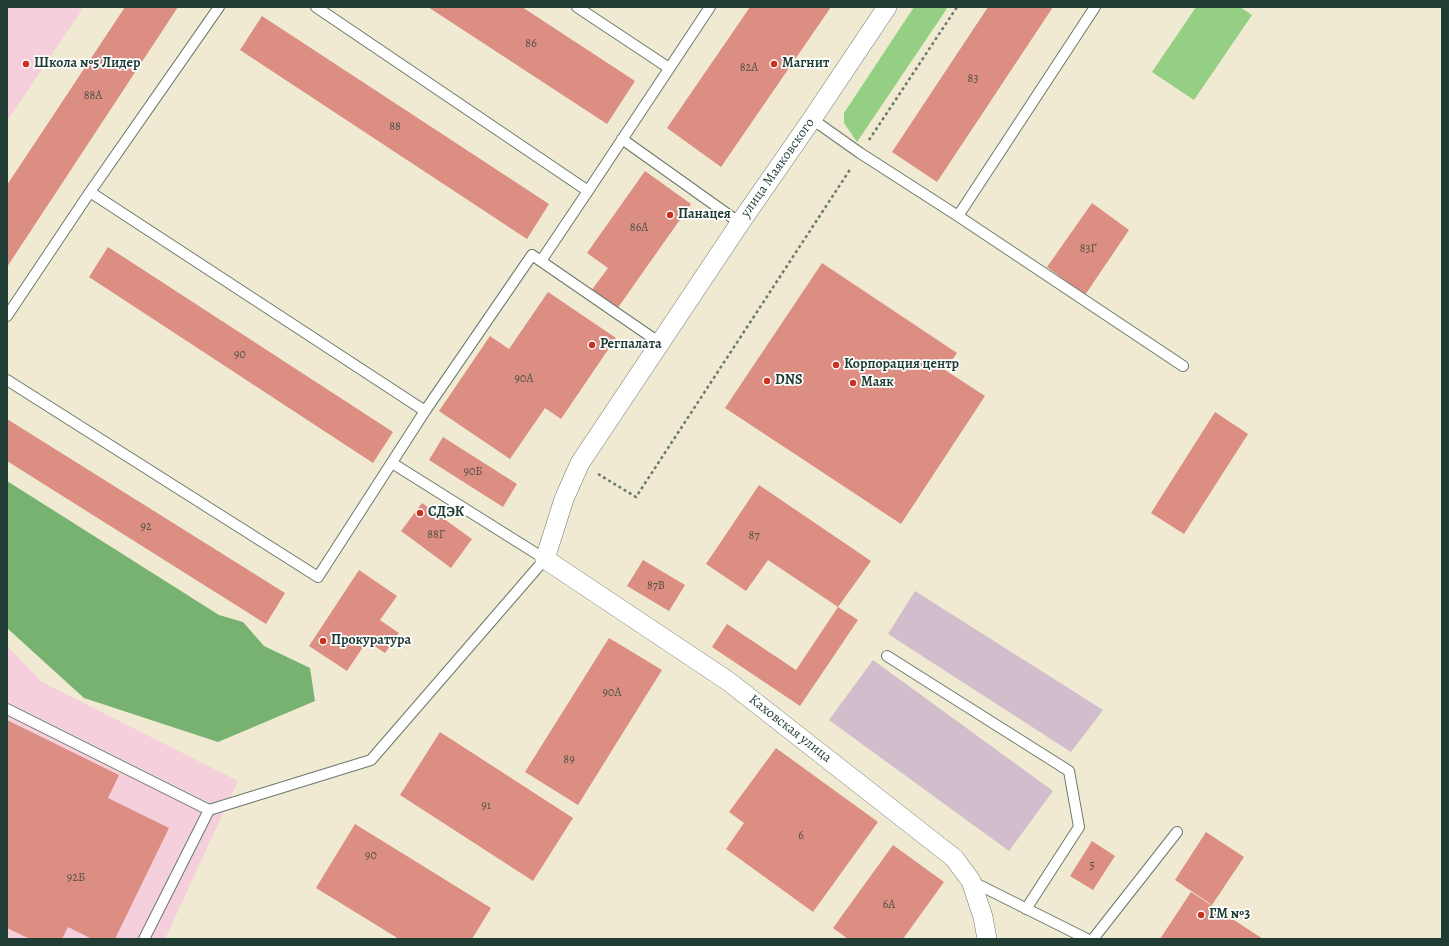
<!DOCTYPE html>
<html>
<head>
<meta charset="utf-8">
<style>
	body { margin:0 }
	#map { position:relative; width:1449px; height:946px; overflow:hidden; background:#f0ead2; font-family:Alegreya,serif }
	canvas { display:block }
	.frame { position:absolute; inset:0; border:8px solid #1f3d34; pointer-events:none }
</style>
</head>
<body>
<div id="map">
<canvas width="1449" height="946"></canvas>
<div class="frame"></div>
</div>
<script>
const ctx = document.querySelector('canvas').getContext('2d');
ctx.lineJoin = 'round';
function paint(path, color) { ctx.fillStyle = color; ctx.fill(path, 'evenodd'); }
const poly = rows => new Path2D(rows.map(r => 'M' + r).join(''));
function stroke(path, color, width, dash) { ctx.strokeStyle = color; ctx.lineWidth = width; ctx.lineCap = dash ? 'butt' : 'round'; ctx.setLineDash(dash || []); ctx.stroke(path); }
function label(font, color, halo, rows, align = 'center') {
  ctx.font = font + ' Alegreya,serif'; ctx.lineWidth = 3.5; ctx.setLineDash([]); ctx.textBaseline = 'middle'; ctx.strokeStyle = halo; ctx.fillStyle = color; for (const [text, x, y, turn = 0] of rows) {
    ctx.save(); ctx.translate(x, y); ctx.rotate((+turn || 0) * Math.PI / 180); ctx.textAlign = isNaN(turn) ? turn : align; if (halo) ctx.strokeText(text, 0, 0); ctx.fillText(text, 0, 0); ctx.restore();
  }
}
paint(poly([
	[7,7,84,7,7,121],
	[7,646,42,682,238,781,165,939,7,939]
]), '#f5cfdb');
paint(poly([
	[915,591,1103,710,1071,752,888,634],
	[873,660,1053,791,1009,851,829,720]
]), '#d1bdcc');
paint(poly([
	[914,7,948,7,857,142,844,123,844,113],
	[1196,7,1240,7,1252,15,1194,100,1152,72]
]), '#94cf83');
paint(poly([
	[7,481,219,615,243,622,264,646,310,668,315,701,218,742,84,698,7,628]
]), '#77b271');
paint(poly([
	[125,7,178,7,7,267,7,185],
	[428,7,522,7,635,81,607,124],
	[750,7,831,7,721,167,667,128],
	[988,7,1053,7,937,182,892,152],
	[262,16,549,204,527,239,240,50],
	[645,171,691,204,617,309,591,291,608,268,587,253],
	[1092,203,1129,230,1085,295,1047,267],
	[108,247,393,432,373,463,89,277],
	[822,263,957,353,945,370,985,396,901,524,725,408],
	[548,292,616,338,561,419,545,408,510,459,439,411,490,336,509,349],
	[1215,412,1248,434,1184,534,1151,513],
	[7,419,285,593,266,624,7,461],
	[443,437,517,484,503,507,429,460],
	[759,485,871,561,838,607,768,560,746,591,706,564],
	[422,503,472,539,451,568,401,531],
	[643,560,685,585,669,611,627,586],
	[359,570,397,596,380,620,399,633,385,653,367,641,347,671,309,646],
	[838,607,858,620,800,706,712,647,727,624,796,670],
	[609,638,662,670,578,805,525,772],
	[7,720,119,775,108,798,169,828,115,939,92,939,68,927,62,939,30,939,7,928],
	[440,732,573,818,533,881,400,795],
	[776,748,878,822,813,912,726,849,744,823,729,812],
	[355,824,491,908,472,939,399,939,316,888],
	[1206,832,1244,857,1212,905,1175,880],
	[1092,841,1115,856,1093,890,1070,876],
	[893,845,944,882,903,939,848,939,833,928],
	[1191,892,1263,939,1160,939]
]), '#dc8e82');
const lane = poly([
	[316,7,588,191,710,7],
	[577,7,669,68],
	[812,119,860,153,958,216,1183,366],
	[622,139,740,223],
	[90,192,425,411],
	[958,216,1095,7],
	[541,261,588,191],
	[7,316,90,192,219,7],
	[7,380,318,577,425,411,532,255,660,343],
	[887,656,1069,771,1079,827,1026,909],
	[7,709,209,810,371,760,545,559,392,463],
	[971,881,1087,939],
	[144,939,209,810],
	[1093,939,1177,832]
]);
const street = poly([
	[887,7,812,119,740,223,580,463,564,499,545,559,728,681,954,858,971,881,983,917,987,939]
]);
stroke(lane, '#687a6b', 12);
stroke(street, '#687a6b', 20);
stroke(poly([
	[869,140,957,7],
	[598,474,636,497,851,168]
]), '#687a6b', 2.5, [3, 3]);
stroke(lane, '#fff', 10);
stroke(street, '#fff', 19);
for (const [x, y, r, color] of [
	[26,64,4,"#c8321e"],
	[774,64,4,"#c8321e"],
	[670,215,4,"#c8321e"],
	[592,345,4,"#c8321e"],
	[836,365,4,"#c8321e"],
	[767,381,4,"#c8321e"],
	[853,383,4,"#c8321e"],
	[420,513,4,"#c8321e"],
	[323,641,4,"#c8321e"],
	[1201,915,4,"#c8321e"]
]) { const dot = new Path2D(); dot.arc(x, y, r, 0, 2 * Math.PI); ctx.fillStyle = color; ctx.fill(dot); stroke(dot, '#fff', 1.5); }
label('12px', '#4e5148', null, [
	["86",531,44],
	["82А",749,68],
	["83",973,79],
	["88А",93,96],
	["88",395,127],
	["86А",639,228],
	["83Г",1088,249],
	["90",240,355],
	["90А",524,379],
	["90Б",473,472],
	["92",146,527],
	["88Г",436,535],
	["87",754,536],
	["87В",656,586],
	["90А",612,693],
	["89",569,760],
	["91",486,806],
	["6",801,836],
	["90",371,856],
	["5",1092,866],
	["92Б",76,878],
	["6А",889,905]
]);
label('bold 14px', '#1f3d34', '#fff', [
	["Школа №5 Лидер",34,64],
	["Магнит",782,64],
	["Панацея",678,215],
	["Регпалата",600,345],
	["Корпорация центр",844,365],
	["DNS",775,381],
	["Маяк",861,383],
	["СДЭК",428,513],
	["Прокуратура",331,641],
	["ГМ №3",1209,915]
], 'left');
label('14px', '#1f3d34', '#fff', [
	["улица Маяковского",778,168,-55],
	["Каховская улица",790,729,38]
]);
</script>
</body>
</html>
